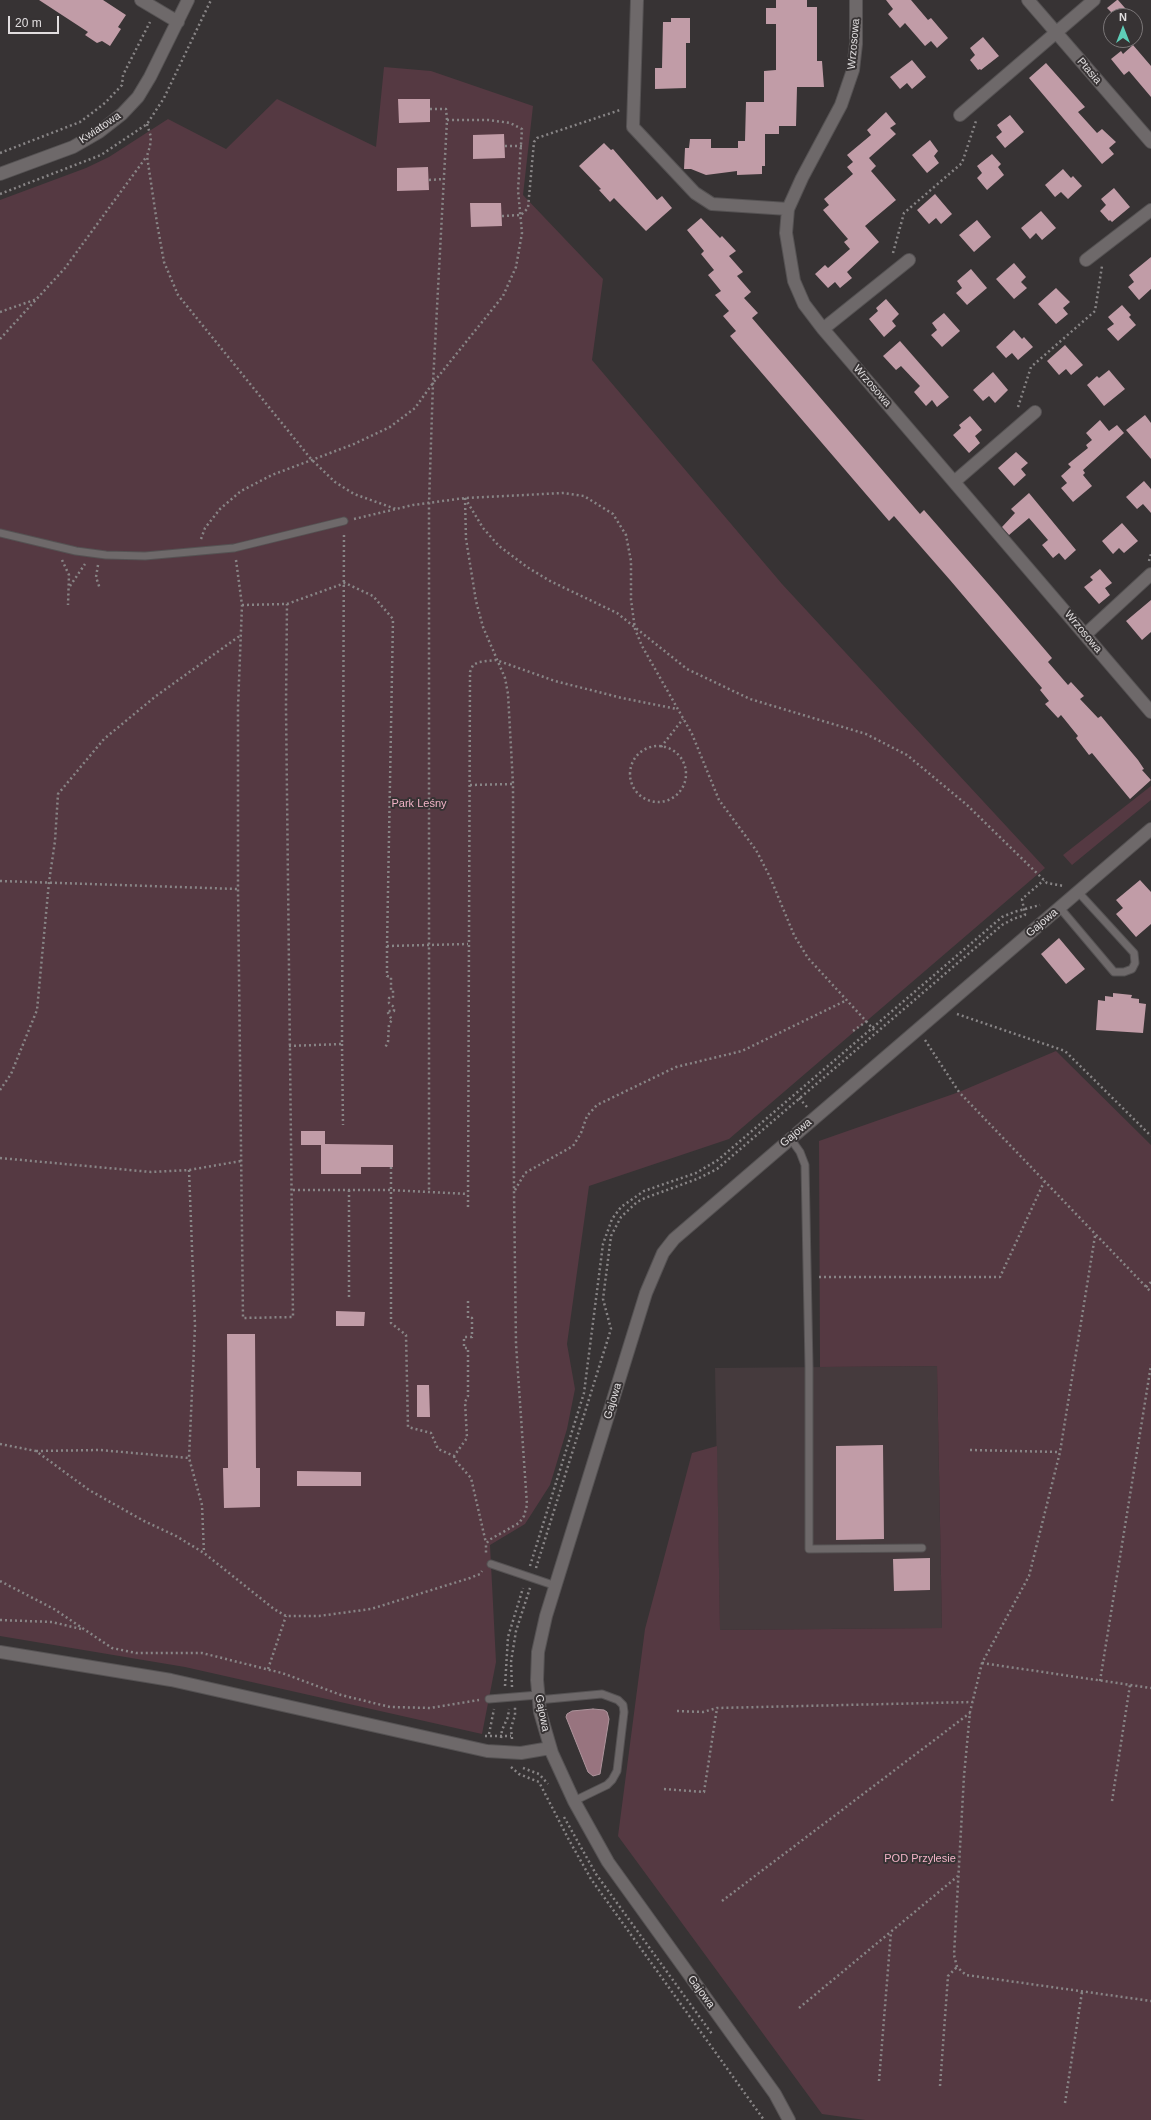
<!DOCTYPE html>
<html>
<head>
<meta charset="utf-8">
<style>
	body { margin:0 }
	#map { position:relative; width:1151px; height:2120px; overflow:hidden; background:#373334; font-family:Arial,sans-serif }
	canvas { display:block }
	.north { position:absolute; left:1103px; top:8px; width:40px; height:40px; box-sizing:border-box; background:#373334; border:1px solid #7b7778; border-radius:50%; rotate:0deg; font-size:11px; font-weight:700; line-height:16px; text-align:center; color:#e1dedf }
	.north::after { content:''; display:block; margin:auto; width:14px; height:18px; background:#5eceb8; clip-path:polygon(50% 0,100% 100%,50% 72%,0 100%) }
	.scale { position:absolute; left:8px; top:16px; width:51px; height:18px; box-sizing:border-box; border:2px solid #e1dedf; border-top:0; padding-left:5px; font-size:12px; line-height:14px; white-space:nowrap; color:#e1dedf; -webkit-text-stroke:3px #373334; paint-order:stroke }
</style>
</head>
<body>
<div id="map">
<canvas width="1151" height="2120"></canvas>
<div class="north">N</div>
<div class="scale">20 m</div>
</div>
<script>
const ctx = document.querySelector('canvas').getContext('2d');
ctx.lineJoin = 'round';
function paint(path, color) { ctx.fillStyle = color; ctx.fill(path, 'evenodd'); }
const poly = rows => new Path2D(rows.map(r => 'M' + r).join(''));
function stroke(path, color, width, dash) { ctx.strokeStyle = color; ctx.lineWidth = width; ctx.lineCap = dash ? 'butt' : 'round'; ctx.setLineDash(dash || []); ctx.stroke(path); }
function label(font, color, halo, rows, align = 'center') {
  ctx.font = font + ' Arial,sans-serif'; ctx.lineWidth = 4; ctx.setLineDash([]); ctx.textBaseline = 'middle'; ctx.strokeStyle = halo; ctx.fillStyle = color; for (const [text, x, y, turn = 0] of rows) {
    ctx.save(); ctx.translate(x, y); ctx.rotate((+turn || 0) * Math.PI / 180); ctx.textAlign = isNaN(turn) ? turn : align; if (halo) ctx.strokeText(text, 0, 0); ctx.fillText(text, 0, 0); ctx.restore();
  }
}
paint(poly([
	[937,1366,942,1628,720,1630,715,1368]
]), '#453a3d');
paint(poly([
	[384,67,431,71,533,106,523,195,603,279,592,360,782,584,1045,868,729,1139,589,1186,567,1344,575,1389,567,1429,550,1485,525,1524,490,1545,496,1662,482,1734,185,1667,0,1636,0,200,86,168,109,157,168,119,226,149,277,99,376,147],
	[1151,786,1151,800,1072,865,1063,855],
	[1056,1051,1151,1145,1151,2120,865,2120,822,2114,618,1836,645,1629,692,1453,717,1446,720,1630,942,1628,937,1366,820,1367,819,1141,959,1092]
]), '#553942');
const water = poly([
	[593,1709,604,1710,607,1712,609,1719,600,1774,593,1776,588,1772,566,1717,567,1714,572,1711,593,1709]
]);
paint(water, '#98747f');
stroke(water, '#ae949c', 1);
paint(poly([
	[39,0,103,0,126,15,118,27,121,29,110,46,102,41,97,43,85,35,88,32],
	[776,0,807,0,807,7,817,7,817,61,822,61,824,87,797,87,796,126,779,126,779,134,765,134,765,166,762,166,762,174,737,175,737,171,706,175,691,169,684,169,685,148,689,148,690,139,711,139,711,148,738,148,738,141,745,141,746,102,764,102,764,71,776,70,776,24,766,24,766,8,776,8],
	[886,0,911,0,928,20,931,18,948,38,937,48,931,41,925,46,905,23,900,28,888,14,893,9],
	[1117,0,1118,0,1132,16,1115,16,1107,8],
	[671,18,690,18,690,43,686,43,686,88,655,89,655,68,662,68,663,22,671,22],
	[983,37,999,56,981,70,980,69,978,70,970,60,975,55,970,48],
	[1133,45,1151,66,1151,97,1129,71,1124,75,1111,59,1121,51,1123,54],
	[912,60,926,77,912,89,907,83,900,89,890,77],
	[1046,63,1085,107,1078,112,1097,133,1102,129,1116,142,1109,148,1114,154,1102,164,1029,78],
	[398,99,430,99,430,122,399,123],
	[886,112,896,124,890,128,896,134,869,158,876,166,871,171,896,200,865,226,879,242,847,272,852,278,840,288,835,282,828,288,815,274,825,265,828,268,850,249,844,242,848,239,823,210,829,205,824,199,853,174,847,167,853,162,847,155,871,135,867,130],
	[1010,115,1024,132,1005,148,996,137,1002,132,997,125],
	[504,134,505,158,473,159,473,135],
	[930,140,938,151,934,156,939,163,927,173,912,155],
	[604,143,611,150,613,149,657,200,662,196,672,208,646,231,614,198,610,202,599,190,601,189,579,166],
	[992,154,1001,164,998,167,1004,175,987,190,977,178,982,173,977,166],
	[428,167,429,190,397,191,397,168],
	[1063,169,1071,178,1073,176,1082,186,1068,199,1061,192,1055,197,1045,185],
	[1114,188,1130,207,1112,222,1110,220,1109,221,1100,211,1106,205,1101,199],
	[935,194,952,214,941,224,936,218,929,224,917,210],
	[470,203,501,203,502,226,471,227],
	[1041,211,1056,228,1042,240,1036,233,1030,239,1021,228],
	[701,218,720,238,722,236,736,251,729,256,743,272,737,276,751,292,744,298,758,313,752,318,920,514,924,510,999,596,1052,658,1048,662,1068,685,1071,682,1084,696,1080,699,1098,718,1101,716,1138,760,1144,769,1142,770,1151,780,1130,799,1092,753,1089,755,1076,738,1078,736,1061,715,1058,718,1045,704,1049,701,1040,690,1042,688,950,580,894,516,889,521,730,336,736,331,723,316,729,311,715,295,721,291,708,275,714,270,701,254,704,251,687,230],
	[977,220,991,237,974,252,959,235],
	[1151,257,1151,289,1139,300,1128,287,1134,282,1129,275],
	[1014,263,1026,277,1021,282,1027,288,1014,299,996,279],
	[971,269,987,288,967,305,956,293,962,288,957,281],
	[1056,288,1070,302,1063,308,1068,314,1056,324,1038,304],
	[886,299,899,314,892,321,896,326,884,337,869,319,878,311,876,308],
	[1122,305,1131,315,1129,317,1136,325,1118,341,1107,329,1114,324,1108,317],
	[944,313,960,331,942,347,931,335,937,330,932,323],
	[1014,330,1022,339,1024,337,1033,347,1018,360,1012,353,1006,358,996,347],
	[900,341,949,397,937,407,932,400,926,406,914,392,920,386,901,366,896,370,883,356],
	[1065,345,1083,365,1071,375,1066,369,1059,375,1047,361],
	[1109,370,1125,389,1104,406,1087,385,1097,376,1099,378],
	[993,372,1008,390,995,403,989,396,983,401,973,390],
	[1145,415,1151,423,1151,459,1126,430],
	[970,416,982,430,975,436,980,443,969,453,953,435,961,428,959,425],
	[1100,420,1109,431,1117,425,1124,433,1083,470,1085,473,1083,475,1092,486,1073,502,1061,488,1067,483,1061,476,1071,467,1068,464,1088,448,1086,445,1092,440,1086,433],
	[1016,452,1028,463,1021,469,1026,475,1014,486,998,468],
	[1144,481,1151,489,1151,513,1143,504,1137,509,1126,497],
	[1029,493,1076,550,1065,560,1059,553,1053,558,1042,545,1048,540,1029,518,1009,535,1002,527,1015,513,1011,509],
	[1122,523,1138,541,1124,553,1119,548,1113,554,1102,541],
	[1100,569,1112,583,1105,588,1110,595,1099,604,1084,587,1093,580,1090,577],
	[1151,600,1151,632,1142,640,1126,621],
	[1140,880,1151,892,1151,924,1136,937,1116,914,1123,908,1116,900],
	[1059,938,1085,969,1066,984,1041,954],
	[1113,993,1132,995,1131,998,1139,999,1139,1003,1146,1004,1143,1033,1096,1030,1098,1000,1105,1001,1105,996,1113,997],
	[301,1131,325,1131,325,1144,393,1145,393,1167,361,1167,361,1174,321,1174,321,1145,301,1145],
	[336,1311,365,1312,364,1326,336,1326],
	[227,1334,255,1334,256,1468,260,1468,260,1507,224,1508,223,1468,228,1468],
	[417,1385,429,1385,430,1417,417,1417],
	[883,1445,884,1539,836,1540,836,1446],
	[297,1471,361,1472,361,1486,297,1486],
	[930,1558,930,1590,894,1591,893,1559]
]), '#c19ca7');
const service = poly([
	[0,533,76,551,106,555,145,556,234,548,344,521],
	[1060,908,1114,972,1124,972,1132,969,1135,963,1134,953,1079,893],
	[790,1138,800,1152,805,1165,809,1367,809,1549,922,1548],
	[491,1564,556,1586],
	[489,1699,538,1695],
	[538,1700,602,1694,618,1700,623,1705,624,1712,617,1771,612,1780,607,1785,574,1801]
]);
const minor = poly([
	[141,0,178,22],
	[637,0,633,127,695,193,712,204,788,209],
	[856,0,856,44,853,70,841,105,802,178,788,209,786,233,794,281,804,304,823,329,1151,712],
	[1028,0,1151,142],
	[960,115,1094,0],
	[0,174,73,147,99,132,122,114,138,97,150,77,188,0],
	[1086,260,1151,210],
	[823,329,909,260],
	[954,482,1035,412],
	[1086,634,1151,574],
	[0,1652,171,1680,487,1751,521,1753,550,1748],
	[789,2120,775,2094,608,1862,574,1801,552,1753,540,1712,537,1680,538,1652,546,1616,646,1293,663,1253,674,1239,1151,829]
]);
stroke(service, '#555253', 9);
stroke(minor, '#555253', 14);
stroke(poly([
	[430,109,446,109,447,120],
	[147,124,151,137,150,146,147,156,157,223,164,262,178,295,311,459,335,482,354,494,396,509],
	[505,146,522,146],
	[0,153,80,122,105,103,122,85,123,75,150,22],
	[429,180,444,179],
	[0,194,101,155,147,124,164,98,211,0],
	[502,216,521,215,528,208,534,142,537,138,620,110],
	[893,253,904,213,962,163,976,121],
	[0,312,37,299],
	[0,339,65,268,147,156],
	[1018,407,1031,367,1095,311,1102,266],
	[465,498,466,539,476,601,483,627,505,678,508,694,513,784,514,1192,516,1344,527,1505,524,1516,519,1523,489,1540,486,1544,486,1555],
	[465,498,483,528,499,546,527,567,550,581,617,613,687,669,750,699,866,734,907,755,967,805,1047,883,1064,886],
	[354,519,413,505,465,498,564,493,584,496,613,514,626,535,631,561,631,600,635,629,642,646,692,734,719,800,756,850,770,877,794,935,808,958,876,1032],
	[201,539,205,528,220,509,241,491,272,475,354,444,390,427,415,408,433,383,503,296,516,267,522,233,518,190,522,129,510,123,489,120,447,120,433,383,429,503,429,1192],
	[62,560,69,575,68,605],
	[236,560,242,605,238,706,238,889,243,1318,293,1317,286,707,287,604],
	[1149,561,1151,554],
	[98,565,96,577,100,589],
	[70,586,85,564],
	[242,605,287,604,345,583,373,596,393,619,387,946,387,976,391,977,391,990,393,990,393,998,389,998,389,1003,394,1007,394,1011,387,1011,392,1020,389,1024,388,1042,385,1048],
	'630 774a28 28 0 1 1 56 0a28 28 0 1 1-56 0Z',
	[661,747,683,719],
	[470,785,513,784],
	[0,881,238,889],
	[387,946,468,944],
	[957,1014,1065,1051,1151,1136],
	[853,1031,867,1021],
	[925,1040,959,1092,1151,1292],
	[342,1044,343,1125],
	[289,1046,342,1044,344,532],
	[0,1090,11,1074,37,1010,49,882,55,841,58,794,104,739,156,696,241,635],
	[799,1098,807,1107],
	[0,1158,151,1172,189,1170,241,1161],
	[391,1167,391,1323,406,1335,408,1427,431,1433,438,1449,454,1456,467,1438,465,1402,468,1396,468,1348,464,1348,464,1337,472,1337,472,1318,468,1318,468,1301],
	[189,1170,195,1326,189,1458,202,1505,204,1553],
	[293,1190,390,1190,468,1194],
	[349,1190,349,1299],
	[515,1190,525,1173,573,1146,581,1133,587,1116,597,1105,676,1067,742,1051,847,1000],
	[468,1207,470,672,473,665,479,662,496,660,555,681,622,698,677,709],
	[1095,1236,1060,1452,1029,1576,982,1663,970,1712,964,1776,954,1955,957,1967,966,1975,1151,2001],
	[819,1277,1000,1277,1044,1182],
	[1146,1287,1151,1282],
	[0,1444,36,1451,89,1490,144,1521,176,1536,204,1553,274,1609,286,1616,319,1616,371,1609,470,1578,480,1574,482,1571],
	[970,1450,1060,1452],
	[36,1451,100,1450,189,1458],
	[454,1456,455,1460,471,1478,486,1543],
	[530,1566,584,1393,603,1244,612,1219,621,1207,644,1191,696,1173,718,1160,1002,917,1014,912,1040,905],
	[536,1568,611,1329,603,1299,611,1236,621,1217,637,1202,645,1198,697,1179,717,1169,1002,925,1013,919,1025,915,1022,899,1044,880],
	[0,1581,54,1609,112,1648,136,1653,202,1653,282,1673,341,1695,390,1707,430,1708,479,1700],
	[0,1620,52,1622,81,1629],
	[982,1663,1151,1688],
	[268,1669,286,1616],
	[1100,1681,1151,1365],
	[505,1686,508,1637,523,1588],
	[512,1687,511,1662,516,1631,530,1588],
	[677,1711,703,1712,717,1708,973,1702],
	[489,1734,494,1709],
	[485,1736,511,1736],
	[501,1738,502,1730,508,1717,509,1709],
	[512,1739,511,1728,515,1715,515,1707],
	[511,1767,519,1774,539,1782,569,1840,591,1879,764,2120],
	[523,1768,539,1774,548,1784],
	[664,1789,704,1792,717,1708],
	[1112,1801,1130,1685],
	[564,1817,596,1874,712,2034],
	[722,1901,970,1713],
	[799,2008,958,1876],
	[879,2081,891,1932],
	[940,2086,948,1976,957,1967],
	[1065,2103,1082,1992]
]), '#888586', 2.5, [2, 3]);
stroke(service, '#6e696a', 7);
stroke(minor, '#6e696a', 12);
label('11px', '#e1dedf', '#373334', [
	["Wrzosowa",854,44,-85],
	["Ptasia",1089,71,49],
	["Kwiatowa",100,128,-34],
	["Wrzosowa",872,386,49],
	["Wrzosowa",1083,632,50],
	["Gajowa",1042,923,-40],
	["Gajowa",796,1133,-40],
	["Gajowa",613,1401,-73],
	["Gajowa",542,1713,79],
	["Gajowa",701,1992,54]
]);
label('11px', '#f2b3c7', '#373334', [
	["Park Leśny",419,804],
	["POD Przylesie",920,1859]
]);
</script>
</body>
</html>
